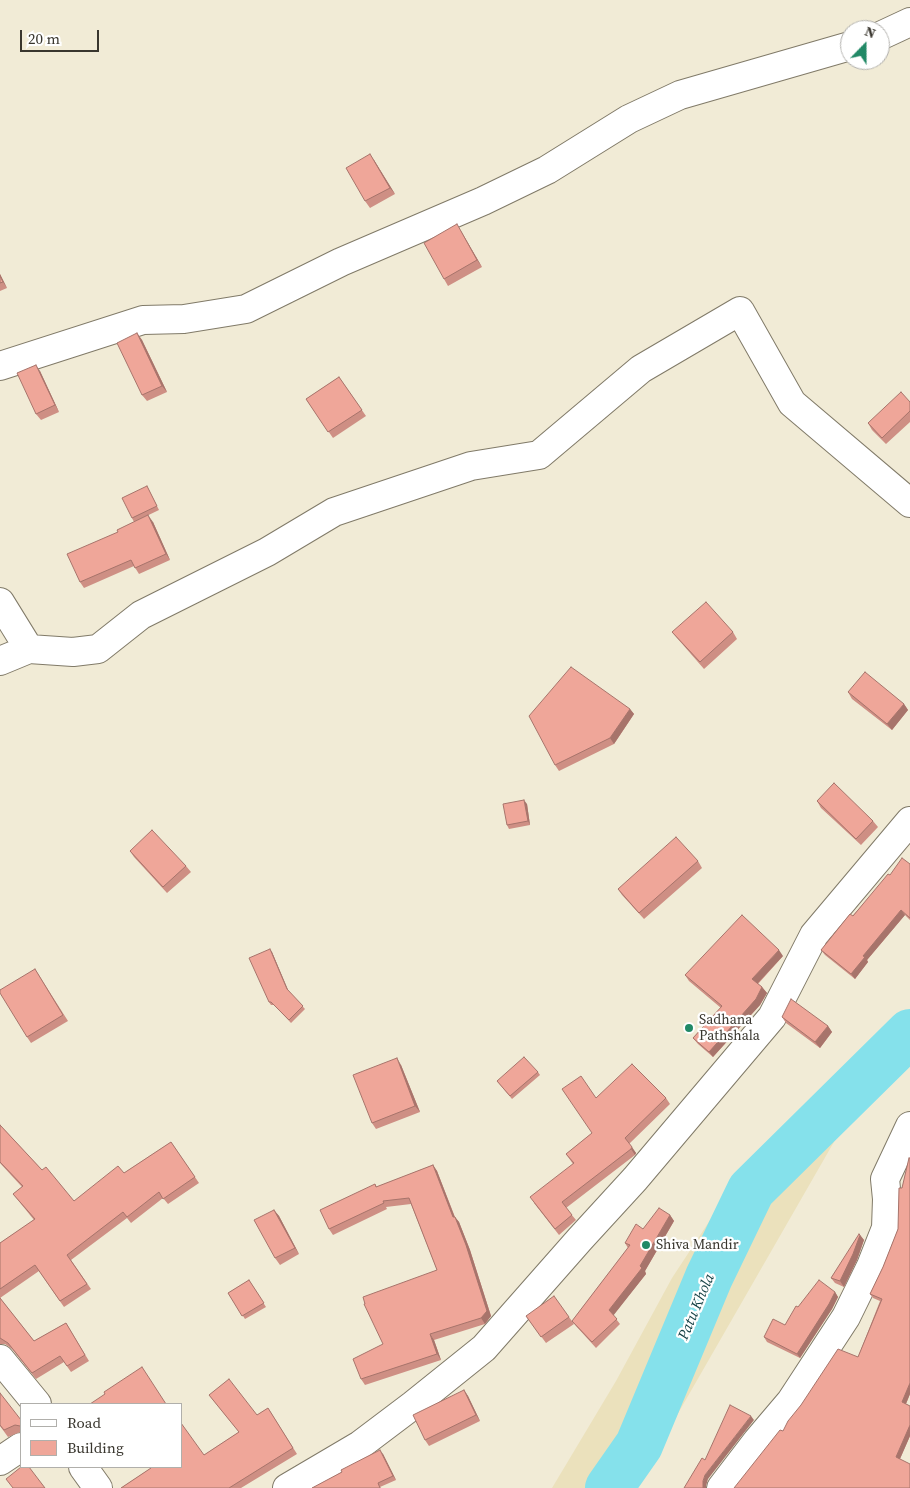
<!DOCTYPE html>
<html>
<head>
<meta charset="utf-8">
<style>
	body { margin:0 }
	#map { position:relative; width:910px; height:1488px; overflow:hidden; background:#f1ebd6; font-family:"Source Serif 4",serif }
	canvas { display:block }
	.legend { position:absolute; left:20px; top:1403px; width:162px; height:65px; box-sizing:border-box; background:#fff; border:1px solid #b0afab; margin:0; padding:6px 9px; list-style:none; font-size:15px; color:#39362e }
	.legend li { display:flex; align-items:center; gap:10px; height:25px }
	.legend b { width:25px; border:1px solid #b0afab }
	.north { position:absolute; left:840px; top:20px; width:50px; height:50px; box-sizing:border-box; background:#fff; border:1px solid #b0afab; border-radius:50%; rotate:22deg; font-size:14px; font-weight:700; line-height:20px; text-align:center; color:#39362e }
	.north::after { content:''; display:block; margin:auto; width:18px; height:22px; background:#218966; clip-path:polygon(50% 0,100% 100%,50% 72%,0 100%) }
	.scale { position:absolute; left:20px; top:30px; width:79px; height:22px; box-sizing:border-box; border:2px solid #39362e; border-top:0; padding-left:6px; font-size:15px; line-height:18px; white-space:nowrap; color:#39362e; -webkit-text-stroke:4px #fff; paint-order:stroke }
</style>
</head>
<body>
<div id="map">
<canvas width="910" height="1488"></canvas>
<ul class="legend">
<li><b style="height:6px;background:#fff"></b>Road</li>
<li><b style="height:14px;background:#efa699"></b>Building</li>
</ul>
<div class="north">N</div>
<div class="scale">20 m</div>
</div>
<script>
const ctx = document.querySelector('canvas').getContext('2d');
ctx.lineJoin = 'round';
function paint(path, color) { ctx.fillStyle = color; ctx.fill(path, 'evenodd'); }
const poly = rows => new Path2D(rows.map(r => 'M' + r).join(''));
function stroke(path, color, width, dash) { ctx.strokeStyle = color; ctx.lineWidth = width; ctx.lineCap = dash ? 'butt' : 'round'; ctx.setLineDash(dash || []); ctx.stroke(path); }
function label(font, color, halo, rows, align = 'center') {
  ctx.font = font + ' "Source Serif 4",serif'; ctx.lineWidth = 4.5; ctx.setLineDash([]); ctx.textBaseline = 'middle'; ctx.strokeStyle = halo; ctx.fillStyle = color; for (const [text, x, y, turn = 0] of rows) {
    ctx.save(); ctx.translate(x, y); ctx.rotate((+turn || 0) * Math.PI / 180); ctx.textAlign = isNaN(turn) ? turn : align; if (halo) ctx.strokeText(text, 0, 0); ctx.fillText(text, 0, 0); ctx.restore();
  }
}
paint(poly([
	[910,1012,910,1050,846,1121,661,1443,631,1488,552,1488,616,1381,672,1278,716,1211,801,1116]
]), '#ebe1bc');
stroke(poly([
	[609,1488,639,1445,709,1277,751,1190,910,1033]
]), '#85e1eb', 48);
const minor = poly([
	[880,36,910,22],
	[0,366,143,320,184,319,246,309,341,262,483,201,547,170,629,119,680,95,850,46],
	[0,602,29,649],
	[0,661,29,649,73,652,98,649,141,615,267,552,334,512,471,466,539,455,641,369,740,311,792,403,910,503],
	[0,1359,37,1404],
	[0,1461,21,1447],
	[83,1467,98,1488],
	[287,1488,360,1445,413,1405,484,1348,580,1239,635,1179,772,1017,814,935,910,821],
	[721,1488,757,1441,791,1401,846,1317,871,1266,886,1228,887,1199,885,1179,910,1126]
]);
stroke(minor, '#807a68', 30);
stroke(minor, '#fff', 28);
paint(poly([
	[374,160,395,194,370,208,365,201],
	[461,231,482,267,448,286,444,279],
	[0,274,7,288,0,291],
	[137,333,142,340,167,392,147,401,142,395],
	[40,371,59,412,41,420,36,414],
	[339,377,366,416,333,438,306,399],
	[910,402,910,422,886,444,872,430,868,423],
	[147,486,159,510,134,522,132,518],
	[153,522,170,560,139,574,134,566,84,588,80,582],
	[672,632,733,632,737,639,704,669,677,638],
	[848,692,904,704,908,710,892,730,852,699],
	[630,709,634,714,614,744,559,771,555,765],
	[817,801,873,821,878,827,861,845,821,808],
	[527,804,530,825,509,829,507,825],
	[130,851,186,866,191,872,167,893,134,857],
	[698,861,702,868,644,919,622,895,618,889],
	[910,864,910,920,905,915,867,960,868,962,855,979,825,955,821,950,890,875],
	[272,952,288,991,305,1009,291,1023,274,1005,271,1005,269,1002],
	[783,956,758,984,762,987,767,993,760,1005,713,1057,698,1044,693,1038,721,1008,689,981,685,975],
	[35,969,68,1021,31,1043,27,1037],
	[782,1017,828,1026,832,1032,820,1048,786,1023],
	[401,1065,420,1112,376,1129,372,1123],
	[538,1072,540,1075,512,1099,497,1081],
	[597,1098,666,1098,670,1104,629,1144,636,1153,635,1155,566,1208,576,1220,559,1235,534,1203,573,1164,566,1154,592,1133],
	[0,1125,42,1170,74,1201,124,1173,171,1142,199,1183,168,1204,163,1198,131,1223,127,1218,71,1260,91,1289,64,1307,39,1271,0,1298,0,1243,34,1220,13,1194,22,1187,0,1163],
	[910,1158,910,1394,906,1404,910,1406,910,1436,900,1459,783,1431,858,1357,880,1301,873,1298,870,1294,883,1267,898,1229,902,1188],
	[433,1165,437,1171,455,1217,459,1222,470,1250,491,1316,485,1324,434,1340,441,1360,365,1385,361,1379,383,1344,437,1270,411,1204,386,1207,387,1209,333,1235,329,1229,375,1184,377,1187],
	[274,1210,279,1216,299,1254,280,1265,275,1258],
	[670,1215,674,1221,645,1271,646,1274,613,1315,620,1324,596,1348,576,1326,572,1321,628,1248,625,1243,643,1229],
	[860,1235,864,1240,857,1260,844,1287,835,1283,831,1278],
	[249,1280,266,1307,245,1319,228,1293],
	[835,1292,838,1297,832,1309,800,1358,767,1342,764,1337,785,1325,798,1307],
	[0,1298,34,1341,66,1323,89,1361,71,1372,64,1362,36,1379,12,1349,5,1344,0,1344],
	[526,1316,569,1317,574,1324,546,1343],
	[464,1390,468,1396,480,1421,429,1446,425,1440],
	[209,1395,257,1415,268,1408,297,1454,241,1488,121,1488,151,1468,204,1455,239,1432],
	[21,1420,21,1432,20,1432,8,1437,0,1426],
	[383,1454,396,1480,380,1487,381,1488,312,1488]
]), '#ce8f84');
paint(poly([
	[370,154,374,160,395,194,390,188],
	[457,224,461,231,482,267,477,260],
	[0,274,7,288,3,282,0,276],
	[137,333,142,340,167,392,162,386],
	[36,365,40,371,59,412,55,405],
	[148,515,153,522,170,560,166,554],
	[904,704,908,710,892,730,887,724],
	[630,709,634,714,614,744,610,738],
	[524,800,527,804,530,825,528,821],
	[901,910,905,915,867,960,868,962,855,979,851,974,863,956],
	[270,949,272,952,289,992,287,989],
	[779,950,783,956,756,985,752,979],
	[762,987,767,993,760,1005,713,1057,709,1052],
	[828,1026,832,1032,820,1048,815,1042],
	[397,1058,401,1065,420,1112,415,1106],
	[632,1147,636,1153,635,1155,631,1149],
	[433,1165,437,1171,457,1223,453,1217],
	[274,1210,279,1216,299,1254,295,1248],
	[670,1215,674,1221,645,1271,646,1274,613,1316,609,1310,640,1266],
	[455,1217,459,1222,470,1250,491,1316,485,1324,481,1318],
	[860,1235,864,1240,857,1260,844,1287,840,1281],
	[835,1292,838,1297,832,1309,800,1358,797,1354],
	[430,1334,434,1340,441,1360,437,1354],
	[910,1383,910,1394,905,1406,902,1402],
	[464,1390,468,1396,480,1421,476,1415],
	[751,1416,754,1420,708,1479,706,1486,706,1488,703,1488,703,1481,705,1475],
	[910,1425,910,1436,899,1461,896,1457],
	[380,1450,383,1454,396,1480,393,1476]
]), '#a7746b');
const building = poly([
	[370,154,390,188,365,201,346,168,370,154],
	[457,224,477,260,444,279,424,243,457,224],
	[0,276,3,282,0,283,0,276],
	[137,333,162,386,142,395,117,343,137,333],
	[36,365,55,405,36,414,17,373,36,365],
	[339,377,362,410,328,432,306,399,339,377],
	[901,392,910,402,910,411,882,438,868,423,901,392],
	[147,486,157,506,132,518,122,498,147,486],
	[148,515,166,554,135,568,131,560,80,582,67,554,118,532,117,530,148,515],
	[706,602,733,632,700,662,672,632,706,602],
	[571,667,630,709,610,738,555,765,529,716,571,667],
	[865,672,904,704,887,724,848,692,865,672],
	[834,783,873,821,856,839,817,801,834,783],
	[524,800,528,821,507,825,503,804,524,800],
	[152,830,186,866,163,887,130,851,152,830],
	[676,837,698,861,639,913,618,889,676,837],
	[902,858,910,864,910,918,901,910,863,956,865,957,851,974,821,950,850,914,853,916,888,874,890,875,902,858],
	[742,915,779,950,752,979,762,987,756,999,709,1052,693,1038,722,1006,685,975,742,915],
	[270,949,287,989,303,1006,289,1020,271,1002,269,1002,249,958,270,949],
	[35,969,63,1015,27,1037,0,993,0,990,35,969],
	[791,999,828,1026,815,1042,782,1017,791,999],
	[524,1057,538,1072,510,1096,497,1081,524,1057],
	[397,1058,415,1106,372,1123,353,1075,397,1058],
	[632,1064,666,1098,625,1138,632,1147,631,1149,562,1202,572,1215,555,1229,530,1197,574,1163,566,1154,592,1133,562,1089,581,1076,596,1098,632,1064],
	[0,1125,42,1170,46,1167,74,1201,118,1166,124,1173,171,1142,195,1177,163,1199,159,1192,127,1217,123,1212,67,1255,87,1284,60,1301,35,1265,0,1289,0,1243,35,1219,13,1194,23,1186,0,1162,0,1125],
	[909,1158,910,1158,910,1383,902,1402,910,1406,910,1425,896,1457,910,1464,910,1488,734,1488,780,1430,783,1431,788,1421,801,1405,838,1349,858,1357,882,1299,870,1294,883,1267,898,1229,899,1188,902,1188,909,1158],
	[433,1165,453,1217,455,1217,466,1245,487,1311,481,1318,430,1334,437,1354,361,1379,353,1359,383,1344,364,1304,365,1304,363,1297,437,1270,409,1198,383,1201,384,1203,329,1229,320,1210,375,1184,376,1187,433,1165],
	[659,1208,670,1215,640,1266,642,1268,609,1310,617,1319,592,1342,572,1321,630,1245,625,1243,636,1224,643,1229,659,1208],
	[274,1210,295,1248,275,1258,254,1220,274,1210],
	[859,1234,860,1235,853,1254,840,1281,831,1278,859,1234],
	[249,1280,264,1303,242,1316,228,1293,249,1280],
	[819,1280,835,1292,829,1304,797,1354,764,1337,773,1319,785,1325,796,1306,798,1307,819,1280],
	[554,1296,569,1317,541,1337,526,1316,554,1296],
	[0,1298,34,1341,66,1323,85,1355,67,1366,60,1356,32,1373,8,1343,0,1338,0,1298],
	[142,1367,166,1404,90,1404,105,1394,104,1392,142,1367],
	[229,1379,257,1415,268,1408,293,1448,229,1488,121,1488,151,1468,150,1467,181,1467,181,1423,204,1455,239,1432,209,1395,229,1379],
	[464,1390,476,1415,425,1440,413,1415,464,1390],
	[0,1393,21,1420,21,1425,20,1426,15,1425,4,1430,0,1425,0,1393],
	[730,1405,751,1416,705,1475,703,1481,703,1488,684,1488,702,1458,705,1460,730,1405],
	[380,1450,393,1476,378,1483,380,1488,312,1488,342,1472,341,1470,380,1450],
	[21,1467,29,1467,45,1488,13,1488,6,1479,21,1467]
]);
paint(building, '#efa699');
stroke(building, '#a7746b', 1);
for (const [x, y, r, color] of [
	[689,1028,5,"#218966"],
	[646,1245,5,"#218966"]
]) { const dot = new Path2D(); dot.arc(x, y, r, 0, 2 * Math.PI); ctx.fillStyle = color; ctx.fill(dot); stroke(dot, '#fff', 2); }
label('14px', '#39362e', '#fff', [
	["Sadhana",699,1020],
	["Pathshala",699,1036],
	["Shiva Mandir",656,1245]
], 'left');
label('italic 15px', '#133f43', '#fff', [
	["Patu Khola",697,1307,-67]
]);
</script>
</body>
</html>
